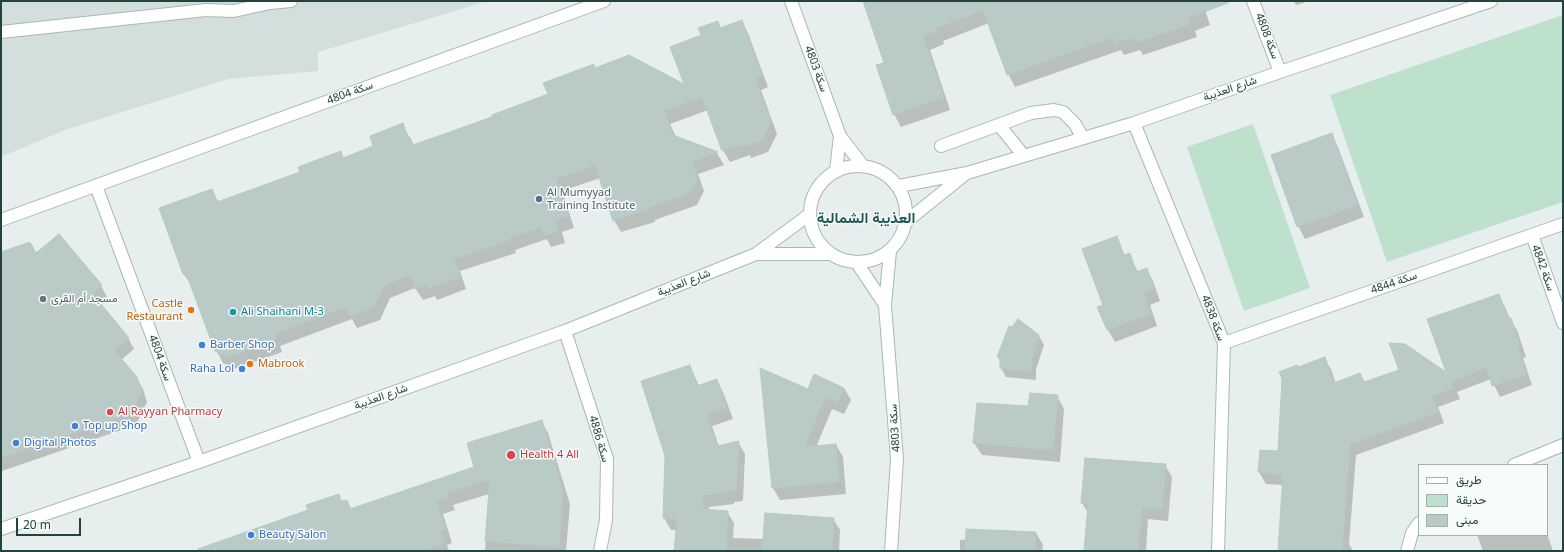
<!DOCTYPE html>
<html>
<head>
<meta charset="utf-8">
<style>
	body { margin:0 }
	#map { position:relative; width:1564px; height:552px; overflow:hidden; background:#e6efed; font-family:"Noto Sans",Vazirmatn,sans-serif }
	canvas { display:block }
	.frame { position:absolute; inset:0; border:2px solid #234340; pointer-events:none }
	.legend { position:absolute; left:1418px; top:464px; width:130px; height:72px; box-sizing:border-box; background:#f7fbfa; border:1px solid #a2b1b0; margin:0; padding:5px 7px; list-style:none; font-size:12px; color:#234340 }
	.legend li { display:flex; align-items:center; gap:8px; height:20px }
	.legend b { width:20px; border:1px solid #a2b1b0 }
	.scale { position:absolute; left:16px; top:518px; width:65px; height:18px; box-sizing:border-box; border:2px solid #234340; border-top:0; padding-left:5px; font-size:12px; line-height:14px; white-space:nowrap; color:#234340; -webkit-text-stroke:3px #f7fbfa; paint-order:stroke }
</style>
</head>
<body>
<div id="map">
<canvas width="1564" height="552"></canvas>
<div class="frame"></div>
<ul class="legend">
<li><b style="height:5px;background:#fff"></b>طريق</li>
<li><b style="height:11px;background:#bee1ce"></b>حديقة</li>
<li><b style="height:11px;background:#bacac6"></b>مبنى</li>
</ul>
<div class="scale">20 m</div>
</div>
<script>
const ctx = document.querySelector('canvas').getContext('2d');
ctx.lineJoin = 'round';
function paint(path, color) { ctx.fillStyle = color; ctx.fill(path, 'evenodd'); }
const poly = rows => new Path2D(rows.map(r => 'M' + r).join(''));
function stroke(path, color, width, dash) { ctx.strokeStyle = color; ctx.lineWidth = width; ctx.lineCap = dash ? 'butt' : 'round'; ctx.setLineDash(dash || []); ctx.stroke(path); }
function label(font, color, halo, rows, align = 'center') {
  ctx.font = font + ' "Noto Sans",Vazirmatn,sans-serif'; ctx.lineWidth = 3; ctx.setLineDash([]); ctx.textBaseline = 'middle'; ctx.strokeStyle = halo; ctx.fillStyle = color; for (const [text, x, y, turn = 0] of rows) {
    ctx.save(); ctx.translate(x, y); ctx.rotate((+turn || 0) * Math.PI / 180); ctx.textAlign = isNaN(turn) ? turn : align; if (halo) ctx.strokeText(text, 0, 0); ctx.fillText(text, 0, 0); ctx.restore();
  }
}
paint(poly([
	[1,1,488,1,318,52,318,71,228,79,65,130,1,157]
]), '#d3dfdc');
paint(poly([
	[1563,15,1563,202,1387,262,1330,95],
	[1253,124,1310,288,1244,311,1187,147]
]), '#bee1ce');
paint(poly([
	[864,1,1202,1,1210,25,1195,31,1197,37,1143,55,1140,50,1124,55,1121,50,1015,87,1008,74,989,23,943,41,944,44,930,50,950,110,901,127,894,114,885,63],
	[1294,1,1309,1,1296,5],
	[741,21,748,33,768,87,761,90,777,134,768,152,751,158,750,155,730,162,723,150,708,110,670,124,676,137,717,153,724,165,698,174,704,191,697,205,655,220,655,222,621,232,614,220,600,178,562,191,574,228,562,232,565,243,551,247,547,239,515,250,516,253,460,271,466,289,437,300,435,296,423,300,415,288,390,298,380,320,357,328,352,319,280,346,282,352,234,369,223,363,216,350,191,285,183,273,212,190,219,203,301,173,340,152,344,158,374,146,402,124,414,146,494,118,549,95,595,69,686,86,702,36,717,22,721,29],
	[1331,135,1338,147,1364,217,1305,239,1298,226],
	[59,235,101,286,107,297,99,303,128,338,134,349,121,360,136,377,143,389,147,402,136,425,2,471,1,253,36,255],
	[1116,237,1125,256,1129,254,1138,272,1146,269,1153,281,1160,301,1150,305,1157,326,1115,342,1108,330,1099,308,1104,306],
	[1499,296,1505,307,1510,319,1517,330,1526,357,1523,358,1532,385,1500,397,1491,379,1457,392,1460,399,1438,407,1444,423,1356,455,1349,544,1353,551,1278,551,1283,485,1266,484,1259,472,1261,451,1279,452,1298,368,1324,358,1331,369,1336,384,1360,375,1365,382,1448,375],
	[1039,336,1044,345,1036,369,1036,380,1006,377,1001,368,1001,362,998,357],
	[690,366,699,386,717,380,723,392,733,419,712,426,719,447,738,442,745,454,743,501,734,502,734,504,709,507,709,510,727,512,734,523,733,538,764,539,833,519,840,530,839,551,675,551,677,530,671,530,664,518],
	[844,388,851,400,844,414,832,409,816,447,836,445,843,457,846,494,780,500,773,488,808,390],
	[1057,396,1064,409,1060,462,982,455,974,443,1029,408],
	[541,421,548,433,570,504,566,551,485,551,489,494,453,505,455,510,443,514,452,543,447,545,449,551,195,551,309,510,338,495,342,502,347,501,352,510,475,468],
	[1165,465,1172,477,1168,521,1148,519,1146,551,1085,551,1088,513,1082,503],
	[1036,533,1043,545,1042,551,960,551,960,540],
	[1547,534,1553,551,1483,551,1477,535]
]), '#0003');
const building = poly([
	[863,1,1228,1,1228,3,1188,18,1190,24,1135,43,1133,37,1115,43,1113,37,1007,75,983,10,936,28,937,31,923,36,944,97,893,115,876,65,884,63,863,1],
	[742,20,762,75,755,78,771,121,762,140,743,147,742,144,722,151,702,97,664,111,673,135,718,152,692,162,698,179,690,193,649,207,649,209,613,221,595,165,556,179,568,216,555,220,559,230,544,236,541,227,509,238,510,240,454,259,460,277,429,288,428,284,415,289,410,275,384,286,373,308,349,316,346,307,274,334,276,339,227,357,215,351,186,273,183,274,159,208,212,189,217,202,300,172,298,167,341,151,343,158,373,146,370,136,403,123,408,138,410,137,413,145,492,117,492,115,548,94,543,83,594,64,595,68,629,55,684,84,670,47,701,35,698,28,718,21,720,28,742,20],
	[1332,133,1358,205,1297,227,1271,155,1332,133],
	[59,234,102,285,92,293,129,338,114,350,137,377,142,391,130,414,1,458,1,252,30,242,36,253,59,234],
	[1117,236,1124,255,1130,253,1136,272,1147,268,1154,289,1144,293,1151,314,1107,330,1097,307,1103,305,1082,249,1117,236],
	[1499,294,1508,319,1511,318,1520,346,1517,347,1527,374,1492,386,1486,368,1451,381,1454,388,1432,396,1439,412,1350,444,1342,551,1278,551,1283,474,1258,472,1260,450,1278,451,1282,379,1279,372,1297,365,1298,367,1325,357,1334,383,1360,373,1364,382,1399,370,1389,343,1405,344,1446,372,1427,319,1499,294],
	[1018,319,1039,335,1032,359,1031,372,1000,368,1000,359,997,357,1009,326,1012,327,1018,319],
	[690,365,697,386,717,379,727,408,706,414,717,446,739,441,736,490,728,490,728,492,703,495,703,509,728,511,726,551,674,551,677,519,663,518,665,456,641,381,690,365],
	[760,368,808,389,814,374,844,388,837,403,825,397,804,447,836,444,839,482,772,488,760,368],
	[1030,393,1058,395,1053,450,973,443,977,403,1028,406,1030,393],
	[542,420,563,491,559,547,485,541,490,479,447,493,449,498,436,502,446,530,441,532,445,543,421,551,198,551,198,549,308,510,306,505,339,494,341,501,347,500,350,509,474,467,467,443,542,420],
	[1085,458,1166,464,1162,509,1142,508,1138,551,1084,551,1088,504,1081,503,1085,458],
	[765,513,834,518,832,551,762,551,765,513],
	[966,529,1036,532,1035,551,965,551,966,529]
]);
paint(building, '#bacac6');
stroke(building, '#b7c9c5', 1);
const minor = poly([
	[791,1,840,136,863,166],
	[1253,1,1280,72],
	[1,32,206,10,234,11,270,3,291,1],
	[1134,123,1224,343,1218,551],
	[999,125,1024,156],
	[941,146,1031,113,1054,110,1063,112,1075,124,1083,138],
	'810 214a48 48 0 1 1 96 0a48 48 0 1 1-96 0Z',
	[836,171,840,136],
	[96,186,199,462],
	[899,186,967,173,1134,123,1280,72,1491,1],
	[1,220,604,1],
	[907,221,964,175],
	[1532,235,1563,323],
	[890,251,885,305,897,459,891,551],
	[756,254,830,254],
	[857,263,885,305],
	[565,331,607,459,606,520,600,551],
	[1224,343,1563,224],
	[1514,465,1563,445],
	[1,529,199,462,565,331,756,254,810,214],
	[1407,551,1412,533,1419,523]
]);
stroke(minor, '#a8b8b6', 14);
stroke(minor, '#fff', 12);
for (const [x, y, r, color] of [
	[539,199,4,"#5c6f8a"],
	[43,299,4,"#6b7280"],
	[191,310,4,"#e8710a"],
	[233,312,4,"#0f9aa8"],
	[202,345,4,"#3f7fe0"],
	[250,364,4,"#e8710a"],
	[242,369,4,"#3f7fe0"],
	[110,412,4,"#e0444e"],
	[75,426,4,"#3f7fe0"],
	[16,443,4,"#3f7fe0"],
	[511,455,5,"#e0444e"],
	[251,535,4,"#3f7fe0"]
]) { const dot = new Path2D(); dot.arc(x, y, r, 0, 2 * Math.PI); ctx.fillStyle = color; ctx.fill(dot); stroke(dot, '#f7fbfa', 1.5); }
label('11px', '#234340', '#f7fbfa', [
	["سكة 4808",1267,36,69],
	["سكة 4803",816,69,70],
	["شارع العذيبة",1230,89,-19],
	["سكة 4804",350,93,-20],
	["سكة 4842",1543,268,70],
	["شارع العذيبة",684,283,-22],
	["سكة 4844",1394,283,-19],
	["سكة 4838",1213,318,69],
	["سكة 4804",160,358,70],
	["شارع العذيبة",381,397,-20],
	["سكة 4803",895,428,-94],
	["سكة 4886",599,439,74]
]);
label('11px', '#4e5e75', '#f7fbfa', [
	["Al Mumyyad",547,193],
	["Training Institute",547,206]
], 'left');
label('11px', '#5b616d', '#f7fbfa', [
	["مسجد أم القرى",51,299]
], 'left');
label('11px', '#c56008', '#f7fbfa', [
	["Castle",183,304],
	["Restaurant",183,317],
	["Mabrook",258,364,"left"]
], 'right');
label('11px', '#0d838f', '#f7fbfa', [
	["Ali Shaihani M-3",241,312]
], 'left');
label('11px', '#366cbe', '#f7fbfa', [
	["Barber Shop",210,345],
	["Raha Lol",234,369,"right"],
	["Top up Shop",83,426],
	["Digital Photos",24,443],
	["Beauty Salon",259,535]
], 'left');
label('11px', '#be3a42', '#f7fbfa', [
	["Al Rayyan Pharmacy",118,412],
	["Health 4 All",520,455]
], 'left');
label('bold 15px', '#1d5753', '#f7fbfa', [
	["العذيبة الشمالية",866,219]
]);
</script>
</body>
</html>
